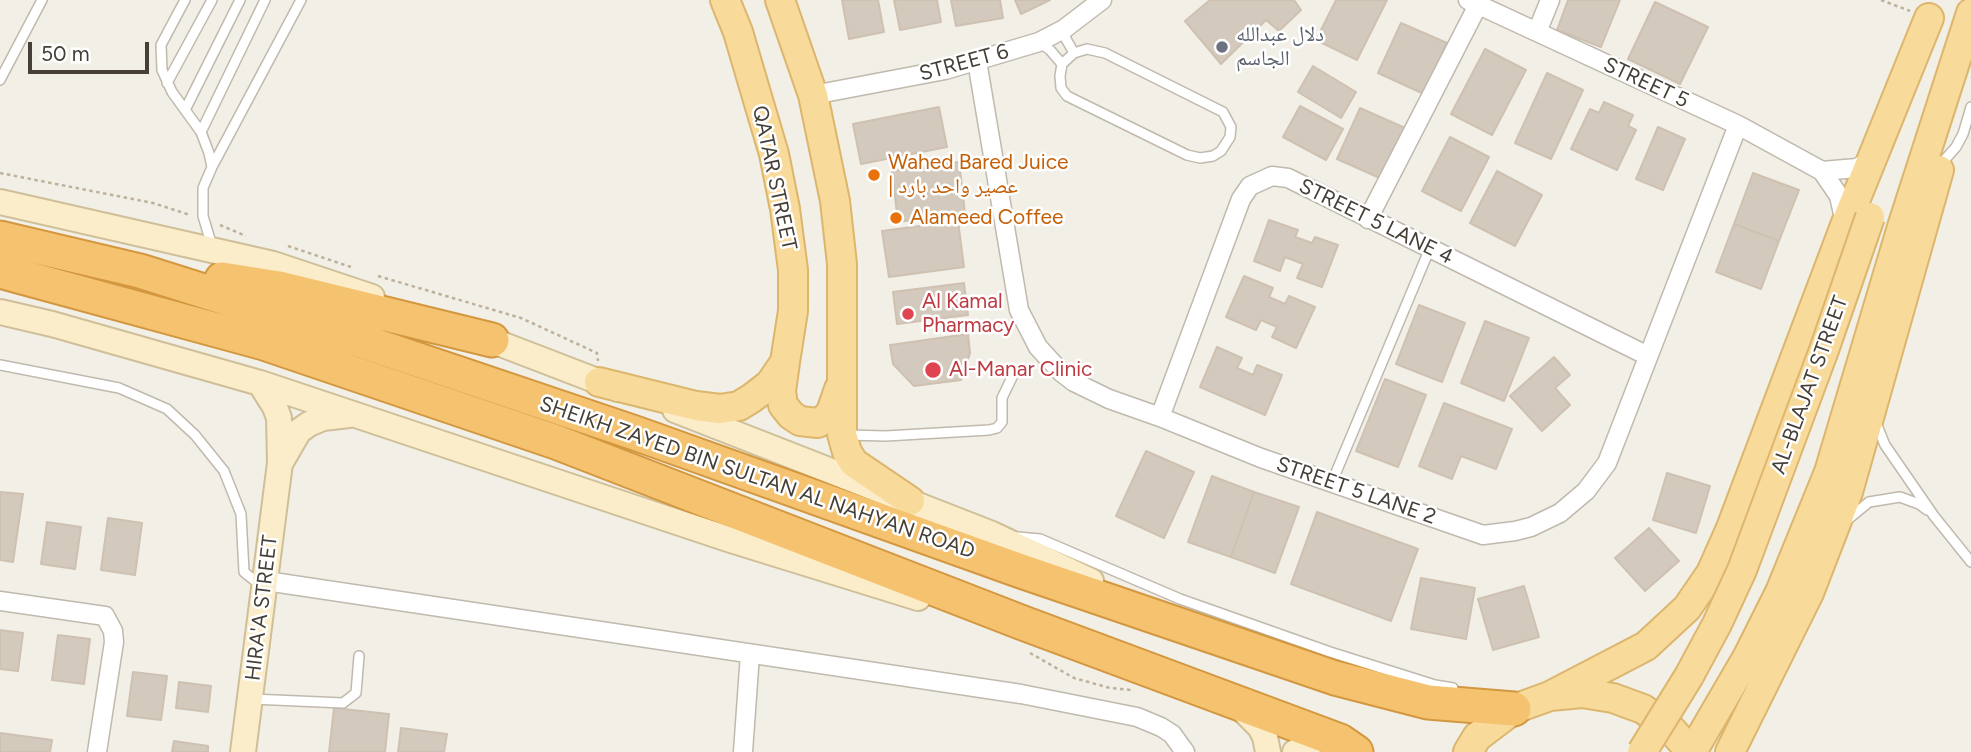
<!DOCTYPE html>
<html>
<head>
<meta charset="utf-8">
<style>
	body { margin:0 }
	#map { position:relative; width:1971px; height:752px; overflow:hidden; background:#f2efe7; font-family:Figtree,sans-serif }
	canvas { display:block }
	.scale { position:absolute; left:28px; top:42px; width:121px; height:32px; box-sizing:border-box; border:4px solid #453f37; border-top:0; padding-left:9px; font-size:21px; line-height:24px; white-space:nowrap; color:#453f37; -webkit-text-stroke:5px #fff; paint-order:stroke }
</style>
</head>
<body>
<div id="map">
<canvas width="1971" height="752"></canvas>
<div class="scale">50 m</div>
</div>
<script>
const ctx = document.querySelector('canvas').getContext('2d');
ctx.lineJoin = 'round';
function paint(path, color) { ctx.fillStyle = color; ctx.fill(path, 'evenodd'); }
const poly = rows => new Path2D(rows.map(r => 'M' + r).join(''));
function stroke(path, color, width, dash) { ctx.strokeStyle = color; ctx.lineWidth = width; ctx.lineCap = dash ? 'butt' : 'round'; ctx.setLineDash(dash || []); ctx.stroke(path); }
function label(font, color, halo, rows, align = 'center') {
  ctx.font = font + ' Figtree,"Noto Naskh Arabic",sans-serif'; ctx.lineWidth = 5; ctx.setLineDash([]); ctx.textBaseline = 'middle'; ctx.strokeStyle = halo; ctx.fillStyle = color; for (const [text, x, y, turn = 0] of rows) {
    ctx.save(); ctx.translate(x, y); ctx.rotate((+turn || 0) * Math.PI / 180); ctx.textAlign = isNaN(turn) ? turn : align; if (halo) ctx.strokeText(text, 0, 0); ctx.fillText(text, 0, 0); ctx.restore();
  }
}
const building = poly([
	[842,0,878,0,884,32,849,39,842,0],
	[894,0,937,0,941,22,900,30,894,0],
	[951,0,1000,0,1003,18,956,26,951,0],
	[1015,0,1050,0,1021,14,1015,0],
	[1210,0,1294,0,1301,10,1279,31,1266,20,1221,64,1185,21,1210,0],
	[1336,0,1387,0,1357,60,1316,40,1336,0],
	[1568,0,1620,0,1601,47,1557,30,1568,0],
	[1655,2,1708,27,1680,84,1628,59,1655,2],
	[1401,23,1447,43,1424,94,1378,73,1401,23],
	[1485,49,1526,70,1492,135,1451,114,1485,49],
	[1313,66,1356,92,1341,118,1298,92,1313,66],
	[1547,73,1583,90,1551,159,1515,143,1547,73],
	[1604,102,1633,115,1628,126,1636,130,1617,170,1571,149,1590,109,1599,113,1604,102],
	[1300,106,1343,129,1326,160,1283,137,1300,106],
	[939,107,947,147,861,164,853,124,939,107],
	[1360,108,1405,128,1382,179,1337,159,1360,108],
	[1658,127,1685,139,1663,190,1636,179,1658,127],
	[1450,137,1489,157,1461,211,1422,191,1450,137],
	[959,162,965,213,898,222,892,171,959,162],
	[1497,171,1542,195,1515,246,1470,223,1497,171],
	[1753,173,1799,190,1779,241,1734,224,1753,173],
	[1269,220,1298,230,1295,237,1312,243,1315,237,1338,245,1322,287,1297,278,1303,264,1285,257,1280,271,1254,261,1269,220],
	[958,221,964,267,889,277,882,231,958,221],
	[1734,224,1779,241,1761,289,1716,272,1734,224],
	[1244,276,1273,288,1269,297,1285,304,1289,296,1315,307,1296,348,1272,337,1277,327,1261,320,1256,330,1226,317,1244,276],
	[964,283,968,315,897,324,893,292,964,283],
	[1419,305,1465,323,1442,382,1396,364,1419,305],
	[1485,321,1529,338,1504,401,1461,383,1485,321],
	[968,334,970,353,961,380,914,386,893,364,890,345,968,334],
	[1217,347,1242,358,1237,368,1253,375,1257,365,1282,375,1265,415,1200,387,1217,347],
	[1554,357,1570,375,1555,388,1570,405,1542,431,1510,396,1554,357],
	[1385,379,1426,395,1398,467,1356,451,1385,379],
	[1444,403,1512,429,1496,469,1461,456,1452,479,1419,466,1444,403],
	[1146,451,1194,472,1164,538,1116,516,1146,451],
	[1667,473,1710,486,1696,533,1653,520,1667,473],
	[1212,476,1254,492,1231,557,1188,542,1212,476],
	[0,492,23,494,13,562,0,560,0,492],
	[1254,492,1299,507,1275,573,1231,557,1254,492],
	[1317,512,1418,549,1391,621,1291,584,1317,512],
	[108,518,142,523,135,575,101,570,108,518],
	[47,522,81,527,75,569,41,564,47,522],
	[1649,528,1679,561,1645,591,1615,558,1649,528],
	[1421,578,1475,588,1466,639,1411,629,1421,578],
	[1524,586,1539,637,1493,650,1478,599,1524,586],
	[0,630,23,633,18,671,0,669,0,630],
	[58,635,90,639,84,684,52,680,58,635],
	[133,672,167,676,161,720,127,716,133,672],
	[179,682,211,686,208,712,176,708,179,682],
	[334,708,389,714,385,752,329,752,334,708],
	[401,728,447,734,444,752,398,752,401,728],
	[0,733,52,740,50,752,0,752,0,733],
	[174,741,208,746,208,752,172,752,174,741]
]);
paint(building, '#d3cabd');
stroke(building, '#cec1b1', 2);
const lane = poly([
	[185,0,161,45,162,70,172,92,201,132,209,153,212,167],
	[1064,29,1066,39,1074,53],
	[1039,42,1050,50,1062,64],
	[1087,49,1105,53,1223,112,1231,127,1230,137,1221,151,1213,156,1200,158,1187,155,1067,96,1061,88,1060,76,1062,64,1074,53,1087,49],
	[0,80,42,0],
	[167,83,212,0],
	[185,110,240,0],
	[201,132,265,0],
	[1940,165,1956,147,1963,134,1971,107],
	[212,246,203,216,203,188,212,167,301,0],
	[0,365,119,388,167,409,195,435,224,471,241,514,244,572,254,580,262,581],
	[1876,423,1885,445,1934,516,1971,562],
	[847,435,886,436,989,430,997,428,1002,422,1002,398,1015,371],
	[1332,482,1430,248],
	[1847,520,1869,502,1900,497,1919,504,1927,510],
	[1018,537,1040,539,1180,599,1330,652,1435,685,1453,688],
	[252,699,343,703,356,693,359,656]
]);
const street = poly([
	[1468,0,1738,125,1822,171,1839,196,1845,223],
	[1537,32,1550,0],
	[977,61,1019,310,1038,347,1061,372,1074,382,1109,399,1160,417,1261,458,1483,535,1515,531,1531,527,1560,513,1586,491,1607,463,1738,125],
	[813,95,945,70,1039,42,1064,29,1102,0],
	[1822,171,1857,168,1872,159],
	[1368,219,1478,5],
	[1160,417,1241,199,1250,186,1272,176,1288,178,1648,356],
	[266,581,1021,694,1137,717,1161,727,1172,734,1185,752],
	[0,601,105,616,113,631,114,642,97,752],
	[743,752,750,654]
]);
const secondary = poly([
	[0,202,273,264,372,297],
	[0,312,52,324,260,383,731,540,918,598],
	[475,334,618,389],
	[675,410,992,534,1091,581],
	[281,462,299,431,309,424,323,418,349,415],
	[1239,706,1260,727,1265,737,1268,752],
	[243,752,280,463,279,418,275,407,260,383],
	[1295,752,1309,743,1327,736]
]);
const primary = poly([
	[780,0,813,95,835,201,842,264,842,434,847,452,854,463,910,501],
	[785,362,781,391,783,405,791,415,800,421,818,423,826,418,831,412,839,389],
	[599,382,696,406,720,409,739,406,752,398,770,384,785,362,793,311,793,270,785,209,774,154,758,100,738,32,725,0],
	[1550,696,1646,646,1687,608,1711,573,1731,528,1846,223,1929,18],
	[1468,752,1477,737,1514,709,1550,696,1582,693,1613,698,1643,709,1669,727,1691,752],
	[1692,752,1748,656,1780,592,1829,472,1902,227,1971,13],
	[1730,752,1809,593,1848,492,1939,170]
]);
const highway = poly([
	[0,238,140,271,359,340,635,433,1021,571,1335,678,1428,702,1514,709],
	[0,271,264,343,556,442,1023,623,1340,741,1356,752],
	[222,279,279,288,492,340]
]);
stroke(lane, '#c0b9ad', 12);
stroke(street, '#c0b9ad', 21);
stroke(secondary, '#cfbf99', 28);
stroke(primary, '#dcb66c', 32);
stroke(highway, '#d39740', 37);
stroke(poly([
	[1881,0,1910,11],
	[0,173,153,203,190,215],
	[220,225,246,236],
	[288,246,351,267],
	[378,276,521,318,597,353,598,361],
	[1030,653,1074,678,1110,688,1131,690]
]), '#beb19c', 2.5, [3.5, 3.5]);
stroke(lane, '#fff', 9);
stroke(street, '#fff', 18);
stroke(secondary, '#fbedc9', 24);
stroke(primary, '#f8da9b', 28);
stroke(highway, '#f5c370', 33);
const primaryBridge = poly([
	[1642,752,1689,676,1717,624,1742,570,1824,350,1870,217]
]);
stroke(primaryBridge, '#dcb66c', 32, []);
stroke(primaryBridge, '#f8da9b', 28);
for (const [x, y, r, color] of [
	[1222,47,7,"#6b7280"],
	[874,175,7,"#e8710a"],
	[896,218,7,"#e8710a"],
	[908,314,7,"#e0444e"],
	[933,370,9,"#e0444e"]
]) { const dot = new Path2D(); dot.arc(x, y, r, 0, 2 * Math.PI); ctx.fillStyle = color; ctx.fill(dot); stroke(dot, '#fff', 2.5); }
label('21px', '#5b616d', '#fff', [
	["دلال عبدالله",1236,35],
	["الجاسم",1236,59]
], 'left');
label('21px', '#453f37', '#fff', [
	["STREET 6",964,63,-15],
	["STREET 5",1646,83,25],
	["QATAR STREET",774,178,78],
	["STREET 5 LANE 4",1376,222,26],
	["AL-BLAJAT STREET",1810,385,-70],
	["SHEIKH ZAYED BIN SULTAN AL NAHYAN ROAD",757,478,19],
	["STREET 5 LANE 2",1356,491,19],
	["HIRA'A STREET",262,608,-83]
]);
label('21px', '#c56008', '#fff', [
	["Wahed Bared Juice",888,163],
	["| عصير واحد بارد",888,187],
	["Alameed Coffee",910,218]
], 'left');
label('21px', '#be3a42', '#fff', [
	["Al Kamal",922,302],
	["Pharmacy",922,326],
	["Al-Manar Clinic",949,370]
], 'left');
</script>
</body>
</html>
